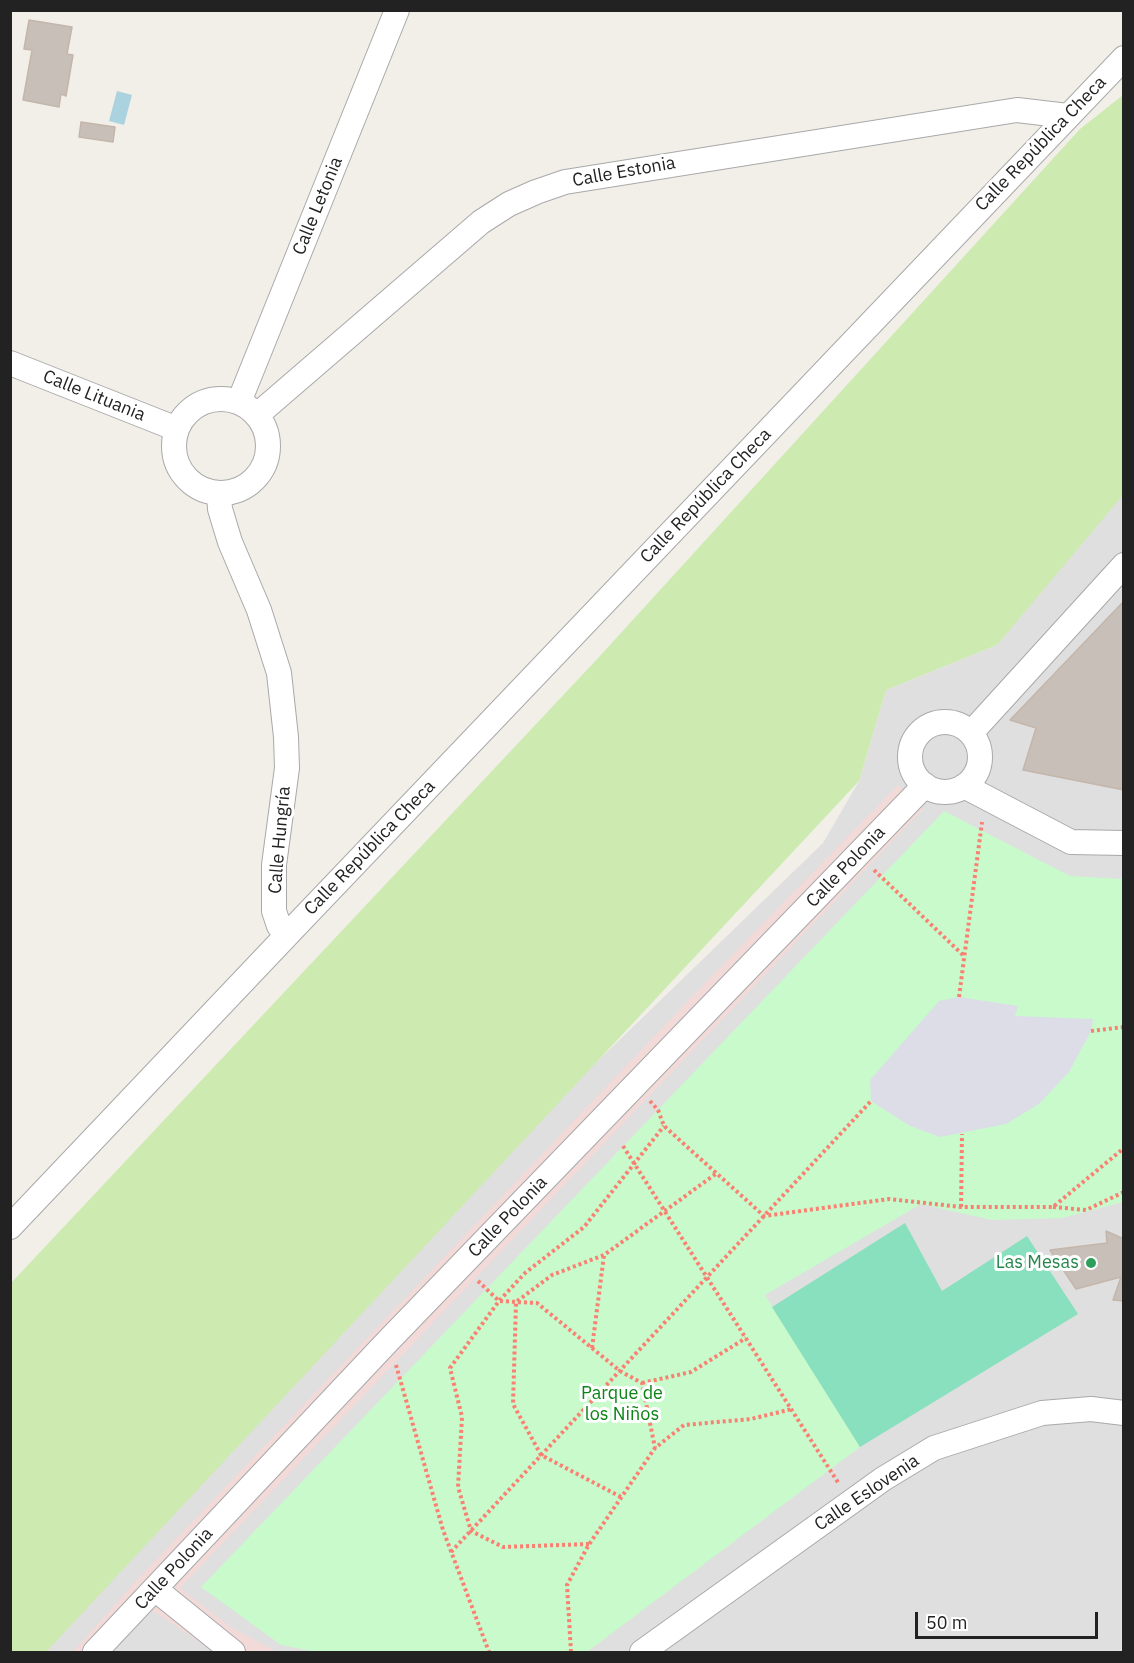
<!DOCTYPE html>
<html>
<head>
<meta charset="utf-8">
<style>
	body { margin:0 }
	#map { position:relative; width:1134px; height:1663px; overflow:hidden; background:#f2efe9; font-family:"IBM Plex Sans",sans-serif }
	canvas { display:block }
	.frame { position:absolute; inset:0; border:12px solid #222; pointer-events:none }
	.scale { position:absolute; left:915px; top:1612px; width:183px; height:27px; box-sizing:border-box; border:3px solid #222; border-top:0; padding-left:8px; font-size:18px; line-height:21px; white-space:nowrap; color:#222; -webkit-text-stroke:4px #fff; paint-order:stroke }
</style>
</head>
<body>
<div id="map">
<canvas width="1134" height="1663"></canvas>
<div class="frame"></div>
<div class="scale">50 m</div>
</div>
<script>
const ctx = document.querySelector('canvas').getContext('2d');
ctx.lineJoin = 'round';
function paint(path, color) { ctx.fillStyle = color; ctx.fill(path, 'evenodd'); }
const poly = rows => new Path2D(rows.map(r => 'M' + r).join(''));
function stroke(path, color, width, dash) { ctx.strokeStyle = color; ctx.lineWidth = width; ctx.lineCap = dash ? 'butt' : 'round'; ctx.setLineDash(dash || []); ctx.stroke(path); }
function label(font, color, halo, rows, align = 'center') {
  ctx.font = font + ' "IBM Plex Sans",sans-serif'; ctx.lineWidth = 6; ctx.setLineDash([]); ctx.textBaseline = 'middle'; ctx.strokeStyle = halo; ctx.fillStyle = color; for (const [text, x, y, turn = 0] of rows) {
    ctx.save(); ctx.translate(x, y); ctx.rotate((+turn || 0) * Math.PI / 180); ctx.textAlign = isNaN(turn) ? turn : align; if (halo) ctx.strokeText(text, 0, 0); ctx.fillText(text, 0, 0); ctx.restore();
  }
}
paint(poly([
	[1123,413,1123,1652,20,1652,390,1262,823,843,859,781,886,690,997,645]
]), '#e0dfdf');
paint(poly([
	[898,785,923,809,180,1588,232,1628,277,1652,214,1652,152,1610,109,1652,73,1652,133,1584,702,986]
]), '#f2dad9');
paint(poly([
	[1123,95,1123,495,997,645,886,690,859,781,46,1652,11,1652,11,1283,599,657,1080,129]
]), '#cdebb0');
paint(poly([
	[944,811,1070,876,1123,879,1123,1202,1062,1218,992,1220,921,1204,765,1295,860,1447,587,1652,317,1652,281,1645,201,1587]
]), '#c8facc');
paint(poly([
	[905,1223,942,1291,1027,1236,1078,1314,860,1447,772,1307]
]), '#88e0be');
paint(poly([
	[959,997,1018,1006,1015,1016,1093,1019,1091,1031,1069,1072,1039,1104,1006,1124,940,1137,910,1126,871,1101,870,1080,939,1001]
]), '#dddde8');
paint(poly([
	[117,91,132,95,124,125,109,121]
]), '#aad3df');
const building = poly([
	[29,20,72,27,67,54,73,55,66,96,61,94,59,107,23,100,32,50,24,49,29,20],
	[81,122,115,127,113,142,79,137,81,122],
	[1124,601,1124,790,1023,770,1036,728,1010,720,1124,601],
	[1106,1231,1124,1239,1124,1301,1113,1300,1121,1277,1076,1289,1050,1250,1107,1243,1106,1231]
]);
paint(building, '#c7bfb8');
stroke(building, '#c4b6ab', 1.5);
const minor = poly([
	[10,363,177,429],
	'174 446a47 47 0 1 1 94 0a47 47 0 1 1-94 0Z',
	[239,402,397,10],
	[257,415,481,222,509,204,536,192,565,182,1017,110,1068,116],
	'910 757a35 35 0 1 1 70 0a35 35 0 1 1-70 0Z',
	[971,733,1124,565],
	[964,786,1071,842,1124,843],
	[288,934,1124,58],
	[10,1227,288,934,279,926,274,911,274,865,287,768,286,737,279,673,259,610,230,542,220,509,219,494],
	[155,1589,233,1652],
	[95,1652,388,1341,925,785],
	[642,1652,883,1479,934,1448,1042,1413,1091,1409,1124,1413]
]);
stroke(minor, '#a9a9a9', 26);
stroke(poly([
	[874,870,964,956],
	[959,997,982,822],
	[1091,1031,1124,1027],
	[650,1101,658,1110,664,1126,764,1216,889,1199,961,1207,1053,1207,1124,1148],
	[623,1146,839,1484],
	[961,1207,962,1134],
	[1053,1207,1086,1210,1124,1192],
	[478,1281,499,1301,537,1303,620,1371,642,1383,655,1448],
	[592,1348,604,1255],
	[396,1365,443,1530,489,1652],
	[642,1383,691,1372,746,1338],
	[621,1497,541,1455,513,1404,516,1302,552,1275,604,1255,717,1173],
	[589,1544,503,1547,471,1531,458,1487,462,1417,450,1368,499,1301,525,1273,584,1227,664,1126],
	[451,1552,871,1101],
	[571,1652,567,1585,588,1546,655,1448,684,1425,751,1419,792,1409]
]), '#fa8072', 4, [3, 3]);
stroke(minor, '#fff', 24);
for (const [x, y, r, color] of [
	[1091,1263,6,"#2e9e5b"]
]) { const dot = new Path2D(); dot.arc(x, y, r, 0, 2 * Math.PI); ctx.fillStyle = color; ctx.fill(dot); stroke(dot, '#fff', 2); }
label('18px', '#222', '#fff', [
	["Calle República Checa",1041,144,-46],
	["Calle Estonia",624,172,-10],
	["Calle Letonia",318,206,-68],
	["Calle Lituania",94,396,22],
	["Calle República Checa",706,496,-46],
	["Calle Hungría",280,840,-85],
	["Calle República Checa",370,848,-46],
	["Calle Polonia",846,867,-46],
	["Calle Polonia",508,1217,-46],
	["Calle Eslovenia",867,1493,-34],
	["Calle Polonia",174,1569,-47]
]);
label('18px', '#27864d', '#fff', [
	["Las Mesas",1079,1263]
], 'right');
label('18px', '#0c8416', '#fff', [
	["Parque de",622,1394],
	["los Niños",622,1415]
]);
</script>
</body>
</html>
